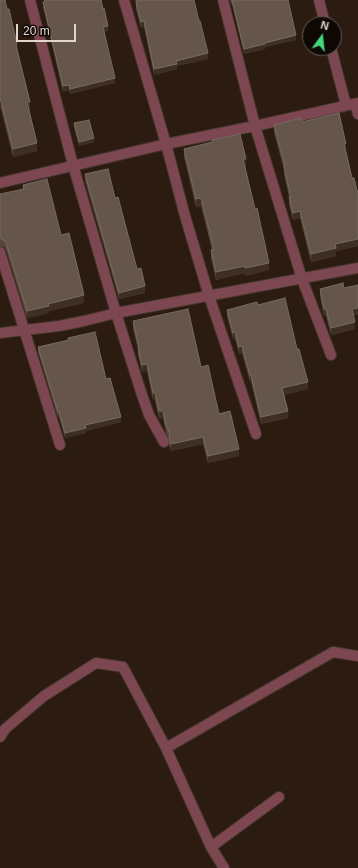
<!DOCTYPE html>
<html>
<head>
<meta charset="utf-8">
<style>
	body { margin:0 }
	#map { position:relative; width:358px; height:868px; overflow:hidden; background:#2b1b10; font-family:Helvetica,sans-serif }
	canvas { display:block }
	.north { position:absolute; left:302px; top:16px; width:40px; height:40px; box-sizing:border-box; background:#0e0704; border:1px solid #625a55; border-radius:50%; rotate:15deg; font-size:11px; font-weight:700; line-height:16px; text-align:center; color:#e1d6cf }
	.north::after { content:''; display:block; margin:auto; width:14px; height:18px; background:#42d77b; clip-path:polygon(50% 0,100% 100%,50% 72%,0 100%) }
	.scale { position:absolute; left:16px; top:24px; width:60px; height:18px; box-sizing:border-box; border:2px solid #e1d6cf; border-top:0; padding-left:5px; font-size:12px; line-height:14px; white-space:nowrap; color:#e1d6cf; -webkit-text-stroke:3px #0e0704; paint-order:stroke }
</style>
</head>
<body>
<div id="map">
<canvas width="358" height="868"></canvas>
<div class="north">N</div>
<div class="scale">20 m</div>
</div>
<script>
const ctx = document.querySelector('canvas').getContext('2d');
ctx.lineJoin = 'round';
const poly = rows => new Path2D(rows.map(r => 'M' + r).join(''));
function stroke(path, color, width, dash) { ctx.strokeStyle = color; ctx.lineWidth = width; ctx.lineCap = dash ? 'butt' : 'round'; ctx.setLineDash(dash || []); ctx.stroke(path); }
function paint(path, color) { ctx.fillStyle = color; ctx.fill(path, 'evenodd'); }
const minor = poly([
	[30,0,73,165,116,313,141,392,149,415,164,442],
	[124,0,166,144,185,216,209,296,256,434],
	[223,0,255,126,302,279,331,355],
	[319,0,325,24],
	[331,48,346,105],
	[355,104,358,114],
	[0,183,166,144,255,126,358,103],
	[0,252,60,445],
	[0,333,59,326,84,321,116,313,358,268],
	[0,737,5,729,44,696,96,663,123,667,166,748,211,847,224,868],
	[166,748,333,652,358,656],
	[211,847,279,797]
]);
stroke(minor, '#44352b', 12);
stroke(minor, '#7c4750', 10);
paint(poly([
	[0,0,17,50,30,109,29,109,37,151,13,157,1,109],
	[44,0,101,0,108,31,104,32,115,83,70,94,69,90,63,92,43,7,43,2,44,2],
	[135,0,194,0,208,59,177,66,177,69,154,75,144,27,141,28,136,9,136,4],
	[230,0,288,0,296,40,265,47,265,49,244,54,232,4,231,4],
	[302,122,346,151,352,178,358,194,358,246,336,251,336,256,311,262,300,218,293,220,289,205,289,197,284,174,284,170,274,132,274,125],
	[74,123,94,142,79,146,74,127],
	[212,140,246,166,245,167,269,270,245,276,245,273,216,280,211,258,211,250,212,250,201,206,196,207,184,157,184,149,212,142],
	[85,174,115,198,137,269,145,293,119,299,85,181],
	[23,185,61,235,84,303,49,311,49,313,27,318,6,250,4,247,0,246,0,194,23,189],
	[358,285,358,314,353,316,355,329,331,335,326,316,324,316,320,296,320,289,344,288],
	[258,305,297,349,308,389,284,395,288,418,261,424,251,382,250,382,242,353,239,354,235,339,233,339,227,316,227,310],
	[133,321,201,367,219,414,239,456,208,463,203,444,171,451,169,445,169,440,166,433,163,418,159,419,155,400,153,400,147,371,142,372,138,355,138,349,133,329],
	[68,338,106,379,121,422,86,431,86,433,65,438,59,417,58,418,38,352,38,347,68,340]
]), '#57463a');
paint(poly([
	[144,21,144,27,141,28,141,22],
	[108,26,108,31,103,32,103,27],
	[296,35,296,40,265,47,265,49,244,54,244,49,265,43],
	[208,53,208,59,177,66,177,69,154,75,154,69,176,61],
	[115,78,115,83,70,94,70,89],
	[69,85,69,90,63,92,63,86],
	[0,101,1,101,1,109,0,109],
	[27,102,30,102,30,109,27,110],
	[94,138,94,142,79,146,79,142],
	[37,143,37,151,13,157,13,149],
	[344,144,346,144,346,151,344,152],
	[243,159,246,159,246,166,243,167],
	[201,198,201,206,196,207,196,199],
	[300,211,300,218,293,220,293,213],
	[358,239,358,246,336,251,336,256,311,262,311,254,335,244],
	[269,263,269,270,245,276,245,268],
	[245,266,245,273,216,280,216,272],
	[145,286,145,293,119,299,119,293],
	[84,295,84,303,49,311,49,313,27,318,27,311,48,304],
	[358,308,358,314,352,316,352,309],
	[324,309,326,309,326,316,324,316],
	[355,322,355,329,331,335,331,328],
	[235,332,235,339,233,339,233,333],
	[242,346,242,353,239,354,239,347],
	[147,364,147,371,142,372,142,365],
	[250,375,251,375,251,382,250,382],
	[308,382,308,389,282,395,282,388],
	[153,393,155,393,155,400,153,400],
	[159,411,163,411,163,418,159,419],
	[288,411,288,418,261,424,261,417],
	[58,412,59,412,59,417,58,418],
	[121,417,121,422,86,431,86,433,65,438,65,433,85,425],
	[203,437,203,444,171,451,171,444],
	[239,449,239,456,208,463,208,456]
]), '#3f2e23');
const building = poly([
	[0,0,5,0,7,9,9,9,17,44,16,45,30,102,27,102,37,143,13,149,1,101,0,101,0,0],
	[45,0,101,0,103,9,104,8,108,26,103,27,115,78,70,89,69,85,63,86,43,2,45,1,45,0],
	[137,0,194,0,199,21,200,21,208,53,176,61,177,64,154,69,144,21,141,22,136,3,137,2,137,0],
	[232,0,288,0,296,35,265,43,265,44,244,49,232,0],
	[339,113,346,144,344,144,352,178,354,178,358,194,358,239,335,244,336,248,311,254,300,211,293,213,289,197,291,197,284,167,285,166,274,125,301,118,302,122,339,113],
	[89,120,94,138,79,142,74,123,89,120],
	[240,134,246,159,243,159,255,209,257,208,269,263,245,268,245,266,216,272,211,250,214,249,201,198,196,199,184,149,212,142,212,140,240,134],
	[108,169,115,198,118,197,137,269,141,268,145,286,119,293,85,174,108,169],
	[47,179,61,235,69,233,84,295,48,304,49,306,27,311,6,243,4,240,0,238,0,194,24,189,23,185,47,179],
	[343,283,344,288,358,285,358,308,352,309,355,322,331,328,326,309,324,309,320,289,343,283],
	[285,298,297,349,299,349,308,382,282,388,288,411,261,417,251,375,250,375,242,346,239,347,235,332,233,333,227,310,257,302,258,305,285,298],
	[188,309,201,367,208,365,219,414,230,411,239,449,208,456,203,437,171,444,169,438,170,434,166,425,163,411,159,411,155,393,153,393,147,364,142,365,138,348,139,347,133,321,188,309],
	[95,332,106,379,110,378,121,417,85,425,86,428,65,433,59,412,58,412,38,347,69,340,68,338,95,332]
]);
paint(building, '#66554a');
stroke(building, '#796a5f', 1);
</script>
</body>
</html>
